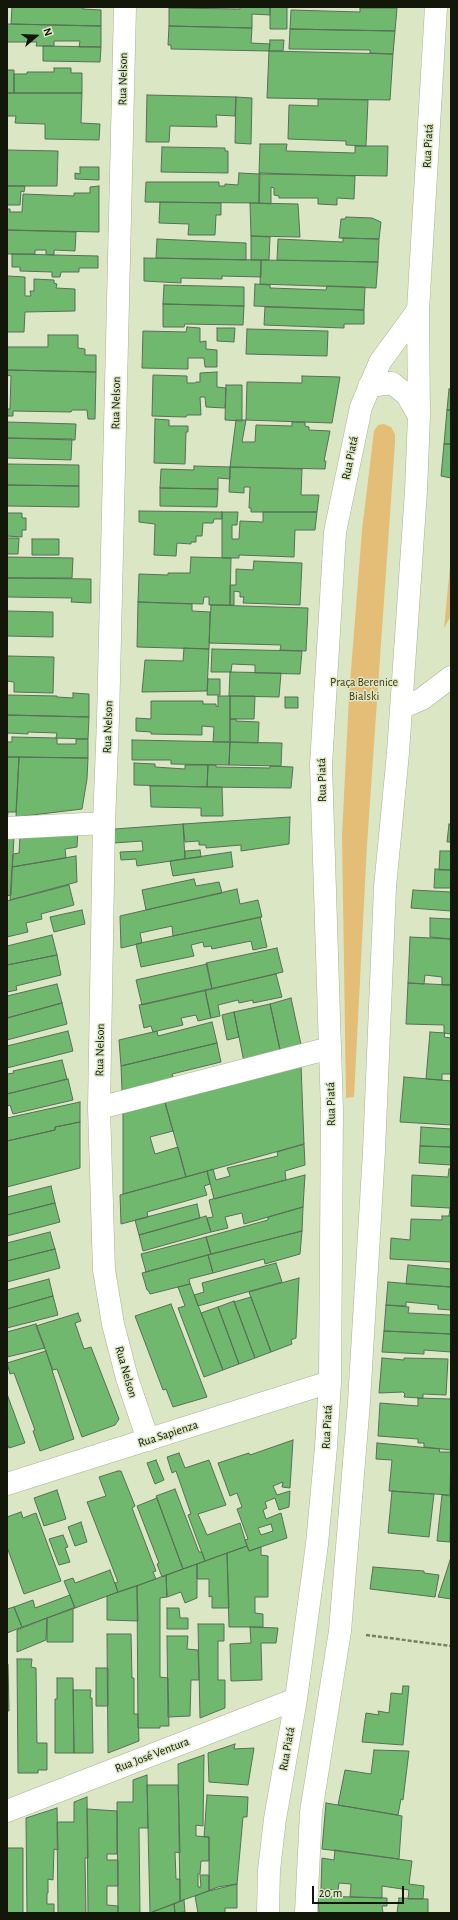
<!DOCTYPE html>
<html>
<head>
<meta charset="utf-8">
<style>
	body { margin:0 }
	#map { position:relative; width:458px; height:1920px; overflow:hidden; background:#dbe7c4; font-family:"Alegreya Sans",sans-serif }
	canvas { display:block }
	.frame { position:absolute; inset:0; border:8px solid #13170a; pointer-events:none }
	.north { position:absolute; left:16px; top:16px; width:40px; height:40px; -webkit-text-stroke:3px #dbe7c4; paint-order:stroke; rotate:71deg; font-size:11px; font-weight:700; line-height:16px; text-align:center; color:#13170a }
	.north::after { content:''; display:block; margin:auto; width:14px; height:18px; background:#13170a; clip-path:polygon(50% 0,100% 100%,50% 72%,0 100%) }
	.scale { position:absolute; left:312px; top:1886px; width:92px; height:18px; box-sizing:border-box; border:2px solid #13170a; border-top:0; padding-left:5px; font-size:12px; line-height:14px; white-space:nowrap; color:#13170a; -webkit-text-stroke:3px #dbe7c4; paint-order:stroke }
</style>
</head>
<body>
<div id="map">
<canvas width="458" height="1920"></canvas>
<div class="frame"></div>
<div class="north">N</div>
<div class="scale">20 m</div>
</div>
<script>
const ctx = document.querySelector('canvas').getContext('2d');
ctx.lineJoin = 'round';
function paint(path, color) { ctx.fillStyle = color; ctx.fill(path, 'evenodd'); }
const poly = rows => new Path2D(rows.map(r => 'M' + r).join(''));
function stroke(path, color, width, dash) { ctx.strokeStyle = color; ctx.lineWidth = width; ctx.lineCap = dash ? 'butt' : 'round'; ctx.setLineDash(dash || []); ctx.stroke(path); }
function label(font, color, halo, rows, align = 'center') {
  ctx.font = font + ' "Alegreya Sans",sans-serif'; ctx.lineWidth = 3; ctx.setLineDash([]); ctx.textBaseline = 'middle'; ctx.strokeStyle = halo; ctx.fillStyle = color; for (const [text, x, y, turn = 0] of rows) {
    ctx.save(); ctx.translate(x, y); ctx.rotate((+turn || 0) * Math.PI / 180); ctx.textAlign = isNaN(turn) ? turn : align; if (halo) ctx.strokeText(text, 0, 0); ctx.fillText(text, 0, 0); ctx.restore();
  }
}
paint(poly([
	[384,424,391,427,395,434,395,443,367,845,354,1097,346,1098,342,835,349,696,362,530,374,431,378,425],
	[451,555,451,616,444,628]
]), '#e4be77');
const building = poly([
	[12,7,83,7,83,9,101,10,101,26,11,24,12,7],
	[240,7,270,7,270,15,252,14,252,28,169,26,169,8,240,9,240,7],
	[270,7,287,7,287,29,270,29,270,7],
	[360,8,397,8,395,31,290,29,291,10,360,12,360,8],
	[7,24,101,26,101,47,79,47,80,41,54,41,54,46,36,46,37,42,7,42,7,24],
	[169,26,252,28,251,43,270,44,269,51,171,49,171,45,168,45,169,26],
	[290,29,395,31,393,54,370,53,370,50,289,49,290,29],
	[270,40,284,40,283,51,269,51,270,40],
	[43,46,101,47,100,62,43,61,43,46],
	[269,51,393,54,390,100,267,98,269,51],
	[54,68,71,68,71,73,82,73,82,93,14,93,14,74,27,74,27,72,54,72,54,68],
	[7,70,14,70,14,93,7,93,7,70],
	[7,93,82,93,81,123,100,124,99,140,45,139,45,124,15,123,16,116,7,116,7,93],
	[147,95,236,97,235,116,216,115,217,127,170,126,169,142,146,142,147,95],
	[236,97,252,98,251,144,235,143,236,97],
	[318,99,368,100,366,146,346,145,346,141,288,139,289,105,318,106,318,99],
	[260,144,287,144,286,151,355,153,355,146,388,146,387,176,259,174,260,144],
	[162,147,225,148,225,151,228,151,228,173,161,172,162,147],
	[7,150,58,151,57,186,7,186,7,150],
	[80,167,99,167,99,180,75,179,75,173,80,174,80,167],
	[239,173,259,174,259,203,145,202,146,182,219,182,219,186,225,186,225,184,238,185,239,173],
	[260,173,355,176,354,199,337,198,337,205,318,204,318,198,279,198,279,196,274,195,274,188,271,187,271,204,259,203,260,173],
	[7,186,25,186,24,192,21,191,20,205,7,205,7,186],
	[99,186,99,232,7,230,7,209,10,209,10,212,22,212,23,194,74,196,74,193,90,193,90,187,99,186],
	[160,202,221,203,221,215,216,215,215,235,188,235,189,224,159,223,160,202],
	[250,203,298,204,300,237,251,236,250,203],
	[346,217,372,218,381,222,379,239,339,238,341,219,345,219,346,217],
	[7,230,76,232,75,251,54,250,54,255,52,255,46,254,46,250,35,250,35,254,7,254,7,230],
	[251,236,270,237,269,260,251,260,251,236],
	[343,238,379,239,378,262,277,260,278,239,343,242,343,238],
	[157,239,246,243,246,260,156,258,157,239],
	[12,254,98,256,98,268,79,268,79,272,61,272,60,277,52,277,52,272,20,271,20,267,12,267,12,254],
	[144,258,261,260,261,277,222,276,222,279,181,278,181,283,144,281,144,258],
	[261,260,378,262,376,288,260,284,261,260],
	[7,276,25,277,25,296,31,296,30,291,34,291,34,279,54,280,54,283,57,284,56,288,75,289,75,311,25,312,24,332,7,332,7,276],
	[255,284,270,285,270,288,326,290,327,286,365,287,364,310,254,306,255,284],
	[164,285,244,287,244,306,163,304,164,285],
	[163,304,244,306,243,325,185,324,184,327,163,327,163,304],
	[265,307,364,310,364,324,344,324,344,328,264,325,265,307],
	[187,327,200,328,200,342,206,341,206,349,217,350,217,367,205,367,204,358,188,358,188,369,142,368,143,331,186,332,187,327],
	[217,328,235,328,234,342,217,341,217,328],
	[247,329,328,331,327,356,246,354,247,329],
	[48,335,78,335,78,348,85,349,85,355,96,355,96,372,7,370,7,347,48,347,48,335],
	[7,370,96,372,95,419,88,419,87,410,72,410,71,412,13,411,13,416,7,416,7,409,10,409,11,376,8,375,7,379,7,370],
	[217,372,217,387,226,388,225,408,206,407,205,397,200,397,201,415,187,415,186,417,152,416,153,375,187,376,187,383,195,383,196,382,200,382,200,373,217,372],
	[302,376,340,377,332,423,246,420,247,382,302,383,302,376],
	[226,385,242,385,242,421,225,420,226,385],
	[449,389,451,389,451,410,447,410,449,389],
	[447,410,451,410,451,444,444,444,447,410],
	[155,419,169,420,169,426,188,426,188,432,186,432,185,464,154,463,155,419],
	[236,420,246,420,242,442,255,442,256,425,292,426,292,422,305,422,305,426,309,427,309,430,330,431,324,461,326,461,325,469,230,467,236,420],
	[7,422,76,424,75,440,7,438,7,422],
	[7,438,72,439,71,460,7,458,7,438],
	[444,444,451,444,451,478,441,476,444,444],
	[7,464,79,465,79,486,7,485,7,464],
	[194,466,230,467,230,479,218,478,218,489,160,488,161,469,194,470,194,466],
	[230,467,302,469,301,495,319,495,317,512,251,512,251,508,249,508,250,487,244,487,244,493,229,492,230,467],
	[7,485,79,486,79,507,7,506,7,485],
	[160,488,218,489,217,507,160,506,160,488],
	[139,511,222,512,222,519,214,519,213,523,203,523,202,536,196,536,196,542,191,542,191,544,177,543,176,556,154,555,155,524,139,522,139,511],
	[222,512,238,512,237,525,232,525,232,539,239,539,240,521,263,522,263,512,317,512,315,530,295,530,294,557,239,555,239,558,222,558,222,512],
	[7,513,22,513,22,518,26,518,26,530,22,530,22,537,7,536,7,513],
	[7,538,19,538,18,554,7,554,7,538],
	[32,539,59,539,59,555,32,555,32,539],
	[7,557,73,558,72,578,7,578,7,557],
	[191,557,231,558,230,605,209,605,209,597,204,597,203,604,138,602,139,574,168,575,168,573,190,573,191,557],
	[254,561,302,563,300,605,243,603,244,597,240,597,240,592,234,591,234,605,230,605,230,585,236,585,236,569,253,570,254,561],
	[7,578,91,579,91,603,71,602,72,598,7,597,7,578],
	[138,602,192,604,192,611,210,612,209,649,137,647,138,602],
	[211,605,308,608,306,651,280,650,281,645,209,643,211,605],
	[7,611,53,612,53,637,7,636,7,611],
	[184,648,209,649,207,691,142,692,145,660,183,661,184,648],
	[212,649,302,651,300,674,255,673,255,665,232,664,231,672,211,672,212,649],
	[7,656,54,657,53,693,14,692,14,682,7,681,7,656],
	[230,672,281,673,279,697,229,696,230,672],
	[208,679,220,679,220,695,207,695,208,679],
	[73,693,89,694,89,717,7,715,7,695,57,696,57,697,73,698,73,693],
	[218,696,230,696,230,742,213,742,214,727,202,726,202,735,151,734,151,732,136,731,136,718,151,719,151,701,203,701,203,704,216,704,216,706,218,707,218,696],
	[230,696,255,696,254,719,230,719,230,696],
	[285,697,298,697,298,708,285,708,285,697],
	[7,715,89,717,88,739,56,738,57,733,28,732,28,734,8,733,7,737,7,715],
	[230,719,236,719,236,721,259,722,258,743,230,742,230,719],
	[12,737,57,738,57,744,76,744,76,739,88,739,88,758,7,757,7,742,12,742,12,737],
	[132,740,230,742,229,765,171,764,171,760,132,760,132,740],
	[230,742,282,743,281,766,229,765,230,742],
	[7,757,19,757,16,812,8,812,7,821,7,757],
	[19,757,88,758,87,779,82,809,16,817,19,757],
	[134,763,155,764,155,767,185,769,185,765,208,765,207,787,134,785,134,763],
	[208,765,216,765,216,767,270,768,270,766,293,767,291,788,207,787,208,765],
	[150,786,222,787,223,816,201,816,201,808,151,807,150,786],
	[290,817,289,844,241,851,241,845,206,848,206,845,199,845,199,841,185,842,183,824,290,817],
	[183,824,185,859,137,866,136,859,121,860,120,852,143,851,142,841,114,843,115,829,183,824],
	[449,824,451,824,451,842,447,842,449,824],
	[78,830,77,847,65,849,66,858,12,867,13,854,19,853,20,836,78,830],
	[14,836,11,895,7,896,7,837,14,836],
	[200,850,201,857,185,859,185,851,200,850],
	[440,851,451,851,451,870,439,870,440,851],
	[231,852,233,867,173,876,170,861,231,852],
	[76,856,77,882,10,900,12,867,76,856],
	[435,869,451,870,451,888,434,888,435,869],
	[194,879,196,886,219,882,222,893,146,910,142,890,194,879],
	[69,885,74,905,41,914,42,919,26,923,28,932,7,937,7,901,69,885],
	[237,889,240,904,258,900,262,917,173,936,172,926,140,933,142,943,121,948,120,916,237,889],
	[413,890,451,892,451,911,411,908,413,890],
	[82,910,85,924,54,932,50,917,82,910],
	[260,917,267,947,253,950,251,941,212,949,211,946,204,947,203,942,191,945,194,956,141,967,136,944,260,917],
	[430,918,451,919,451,939,430,937,430,918],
	[52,935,57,955,7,965,7,946,52,935],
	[410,937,451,939,451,985,442,985,442,977,425,975,424,984,408,983,410,937],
	[277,948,283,972,212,989,206,963,277,948],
	[57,955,61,975,16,986,17,990,7,992,7,965,57,955],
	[207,964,212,989,142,1005,136,980,207,964],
	[276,974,282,997,253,1003,253,1000,239,1003,238,1000,218,1005,220,1016,211,1018,205,990,276,974],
	[408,983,451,985,451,1034,444,1033,444,1025,406,1024,408,983],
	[57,984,62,1003,7,1018,7,996,57,984],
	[205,990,211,1018,198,1021,196,1015,181,1018,183,1025,153,1032,151,1026,144,1028,139,1005,205,990],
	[291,998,302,1049,281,1054,270,1004,291,998],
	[62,1003,67,1024,7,1040,7,1018,62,1003],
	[270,1004,281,1054,244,1062,234,1012,270,1004],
	[234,1012,239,1037,227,1040,222,1015,234,1012],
	[212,1022,217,1043,121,1066,119,1040,157,1031,158,1036,212,1022],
	[68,1031,73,1051,7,1068,7,1046,68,1031],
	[430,1032,445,1033,444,1037,451,1038,451,1074,442,1074,442,1080,426,1079,430,1032],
	[217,1043,221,1062,172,1074,174,1079,122,1091,121,1066,217,1043],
	[62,1060,67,1079,7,1094,7,1074,14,1073,13,1071,62,1060],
	[301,1065,304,1144,186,1177,164,1099,301,1065],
	[404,1077,451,1081,451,1125,400,1122,404,1077],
	[68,1079,73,1100,13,1114,10,1105,7,1106,7,1094,68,1079],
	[164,1099,173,1131,150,1137,155,1154,178,1147,186,1177,123,1194,123,1110,164,1099],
	[80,1102,80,1122,55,1127,55,1130,7,1141,7,1118,80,1102],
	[80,1122,80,1168,7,1187,7,1141,55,1130,55,1127,80,1122],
	[421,1127,451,1129,451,1147,420,1146,421,1127],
	[304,1144,305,1165,285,1171,286,1180,214,1199,207,1171,213,1169,216,1180,230,1176,227,1168,278,1156,277,1152,304,1144],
	[420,1146,451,1147,451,1165,419,1163,420,1146],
	[449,1169,451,1169,451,1216,449,1216,450,1208,411,1206,412,1175,448,1177,449,1169],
	[207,1171,210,1184,204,1186,207,1195,147,1212,148,1217,121,1224,120,1195,207,1171],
	[305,1175,303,1207,244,1224,242,1213,225,1217,228,1228,211,1232,207,1218,213,1217,209,1200,305,1175],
	[51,1186,55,1203,7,1215,7,1197,51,1186],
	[55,1203,60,1222,7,1236,7,1215,55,1203],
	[197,1204,200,1218,139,1235,135,1220,197,1204],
	[303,1207,302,1231,211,1254,206,1237,268,1220,268,1217,303,1207],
	[206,1216,211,1232,143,1251,139,1235,206,1216],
	[442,1216,451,1216,451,1262,390,1259,391,1238,410,1240,411,1219,442,1220,442,1216],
	[302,1231,300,1254,265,1264,264,1259,213,1273,208,1255,302,1231],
	[50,1232,55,1249,7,1261,7,1243,50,1232],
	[206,1237,211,1254,146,1272,141,1254,206,1237],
	[55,1249,60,1268,7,1282,7,1261,55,1249],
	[208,1255,213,1273,189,1279,190,1284,150,1294,148,1290,147,1290,142,1273,208,1255],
	[276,1263,282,1282,198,1306,194,1295,204,1292,202,1283,276,1263],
	[408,1265,451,1269,451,1287,406,1284,408,1265],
	[299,1278,296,1338,291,1340,292,1344,271,1352,249,1292,299,1278],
	[49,1279,53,1296,7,1309,7,1290,49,1279],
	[388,1282,451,1287,451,1310,438,1309,438,1305,406,1302,406,1306,386,1305,388,1282],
	[190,1284,223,1370,204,1377,178,1308,185,1306,178,1287,190,1284],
	[53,1296,58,1315,7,1328,7,1309,53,1296],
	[251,1297,271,1352,255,1358,234,1302,251,1297],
	[234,1301,255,1358,239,1364,218,1307,234,1301],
	[171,1304,207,1397,173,1407,166,1389,163,1390,135,1316,171,1304],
	[386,1305,409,1307,408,1313,451,1315,451,1334,384,1331,386,1305],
	[218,1307,239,1364,223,1370,201,1313,218,1307],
	[78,1313,81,1321,75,1323,84,1349,91,1347,119,1419,115,1425,82,1437,57,1369,53,1370,36,1326,78,1313],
	[36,1324,45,1348,7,1357,7,1332,36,1324],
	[384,1331,451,1334,451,1352,424,1350,424,1354,382,1352,384,1331],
	[46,1351,74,1439,40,1451,33,1431,35,1430,14,1373,10,1374,7,1363,46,1351],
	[382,1358,404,1360,404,1358,448,1359,446,1395,423,1394,423,1398,420,1398,404,1397,405,1394,403,1392,379,1393,382,1358],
	[7,1394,25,1443,9,1448,7,1444,7,1394],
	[418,1398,451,1399,451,1450,424,1447,424,1443,418,1443,418,1439,378,1436,380,1403,418,1406,418,1398],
	[293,1440,290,1488,282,1487,283,1482,273,1486,277,1495,290,1491,289,1507,279,1510,275,1498,265,1502,267,1508,263,1510,266,1519,281,1513,287,1538,249,1551,245,1540,248,1539,237,1509,242,1507,237,1493,230,1496,218,1463,249,1453,250,1455,293,1440],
	[271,1524,273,1531,261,1535,258,1528,271,1524],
	[377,1443,440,1449,439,1452,451,1452,450,1495,389,1491,392,1460,376,1459,377,1443],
	[179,1453,185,1468,209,1460,226,1505,198,1514,207,1535,240,1523,247,1546,205,1561,188,1515,191,1514,176,1471,172,1473,167,1457,179,1453],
	[156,1460,164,1480,155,1484,147,1463,156,1460],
	[118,1471,121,1471,135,1506,132,1508,156,1571,153,1572,156,1579,118,1592,115,1583,118,1582,87,1502,106,1496,99,1477,118,1471],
	[175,1489,199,1552,202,1552,205,1561,183,1569,156,1496,175,1489],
	[57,1490,66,1519,44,1526,34,1498,57,1490],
	[392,1491,434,1494,429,1537,388,1533,392,1491],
	[442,1495,451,1496,450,1542,437,1541,442,1495],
	[157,1498,183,1569,162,1577,157,1564,159,1563,137,1506,157,1498],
	[21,1512,23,1518,36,1513,61,1581,24,1594,7,1547,7,1517,21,1512],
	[81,1522,87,1542,75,1546,68,1527,81,1522],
	[63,1535,68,1547,65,1548,70,1562,59,1565,49,1539,63,1535],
	[247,1546,249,1551,261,1547,261,1555,268,1556,268,1597,255,1597,255,1613,263,1614,263,1627,229,1627,227,1553,247,1546],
	[227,1553,229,1608,212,1608,212,1596,209,1597,209,1579,197,1579,197,1564,227,1553],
	[451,1557,451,1599,438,1597,447,1570,451,1557],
	[197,1564,197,1598,185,1603,181,1592,167,1597,166,1575,197,1564],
	[373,1567,424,1571,424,1573,439,1575,435,1597,370,1589,373,1567],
	[110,1570,118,1592,75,1608,64,1581,73,1578,75,1583,110,1570],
	[166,1575,167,1597,160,1598,160,1677,168,1678,169,1726,160,1726,160,1728,138,1728,137,1586,166,1575],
	[137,1586,138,1621,107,1620,107,1596,137,1586],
	[70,1595,75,1608,22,1627,14,1607,33,1600,35,1608,70,1595],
	[14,1607,22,1627,7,1633,7,1609,14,1607],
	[73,1608,73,1642,47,1642,47,1618,73,1608],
	[167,1608,179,1608,180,1618,188,1618,188,1629,167,1629,167,1608],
	[47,1618,46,1640,17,1652,17,1630,47,1618],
	[198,1624,224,1624,224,1641,218,1641,218,1680,225,1680,225,1708,200,1718,198,1624],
	[250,1627,278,1628,276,1643,261,1643,262,1680,231,1681,230,1644,251,1643,250,1627],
	[107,1634,131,1634,132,1678,134,1678,134,1714,138,1714,139,1741,108,1753,107,1634],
	[167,1636,188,1636,187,1649,198,1650,199,1680,191,1680,190,1716,168,1717,167,1636],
	[17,1659,32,1659,31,1667,36,1668,37,1743,47,1743,47,1770,38,1770,38,1773,18,1773,17,1659],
	[7,1664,8,1664,9,1711,7,1711,7,1664],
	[96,1668,108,1668,108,1706,96,1706,96,1668],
	[57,1678,73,1678,74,1753,55,1753,55,1699,57,1699,57,1678],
	[403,1686,409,1686,403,1745,362,1742,366,1713,379,1715,378,1711,389,1713,391,1693,402,1694,403,1686],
	[73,1690,91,1690,90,1698,92,1698,93,1753,74,1753,73,1690],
	[235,1744,234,1749,254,1748,248,1785,209,1782,208,1753,235,1744],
	[374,1750,409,1751,403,1800,401,1799,398,1815,338,1805,345,1770,371,1774,374,1750],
	[204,1755,203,1826,196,1825,196,1836,209,1837,209,1861,201,1861,200,1874,198,1874,198,1887,201,1887,200,1875,209,1875,209,1891,180,1901,178,1764,204,1755],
	[147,1775,148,1828,139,1828,140,1913,118,1913,117,1802,133,1802,133,1780,147,1775],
	[147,1785,178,1785,179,1812,180,1853,175,1852,176,1879,180,1879,180,1901,150,1913,147,1785],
	[207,1795,248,1797,247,1817,243,1817,237,1884,209,1891,209,1837,204,1837,207,1795],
	[87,1797,88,1855,88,1858,85,1858,86,1913,58,1913,57,1822,74,1822,74,1802,87,1797],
	[326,1803,402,1816,399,1859,322,1849,326,1803],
	[57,1808,58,1850,54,1849,53,1880,48,1879,48,1893,47,1893,47,1904,54,1904,54,1913,27,1913,26,1818,57,1808],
	[87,1809,117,1811,117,1854,107,1854,107,1860,118,1860,118,1886,107,1886,107,1905,118,1906,118,1913,88,1913,87,1809],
	[7,1848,23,1848,23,1913,7,1913,7,1848],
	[335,1850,412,1861,409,1884,424,1886,423,1899,408,1899,409,1890,382,1886,382,1898,350,1897,351,1884,339,1883,338,1890,321,1889,322,1858,334,1860,335,1850],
	[237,1884,237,1908,225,1908,225,1913,198,1913,195,1896,218,1887,237,1884],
	[318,1896,387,1898,387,1906,382,1906,383,1913,319,1913,318,1896],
	[399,1898,428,1899,428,1913,397,1913,399,1898],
	[184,1900,185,1912,175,1913,174,1904,184,1900],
	[174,1904,175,1913,152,1913,152,1912,174,1904]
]);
paint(building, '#6fb86e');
stroke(building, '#576f56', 1);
const minor = poly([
	[125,7,108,720,104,823,99,1108,104,1270,113,1324,127,1378,148,1440],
	[369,386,392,383,407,395,419,416],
	[401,708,422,699,451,677],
	[7,828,104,823],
	[99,1108,330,1048],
	[7,1484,330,1382],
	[7,1811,296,1699],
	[268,1913,269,1870,275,1819,296,1699,317,1544,326,1447,330,1382,332,1111,321,765,335,532,361,407,380,362,418,310],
	[306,1913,311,1812,340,1631,359,1402,374,1151,385,887,398,753,416,491,419,416,418,310,436,7]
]);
stroke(minor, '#a7b391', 23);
stroke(poly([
	[366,1635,451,1646]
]), '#777f67', 2.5, [4, 2]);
stroke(minor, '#fff', 22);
label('12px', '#13170a', '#dbe7c4', [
	["Rua Nelson",123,79,-89],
	["Rua Piatá",428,146,-87],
	["Rua Nelson",116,403,-89],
	["Rua Piatá",350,458,-79],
	["Rua Nelson",108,727,-88],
	["Rua Piatá",322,780,-91],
	["Rua Nelson",100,1050,-89],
	["Rua Piatá",331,1104,-91],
	["Rua Nelson",126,1372,74],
	["Rua Piatá",327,1427,-87],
	["Rua Sapienza",168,1434,-18],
	["Rua Piatá",287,1749,-80],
	["Rua José Ventura",152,1755,-21]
]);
label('12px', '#4e3a10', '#dbe7c4', [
	["Praça Berenice",364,682],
	["Bialski",364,696]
]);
</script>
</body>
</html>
